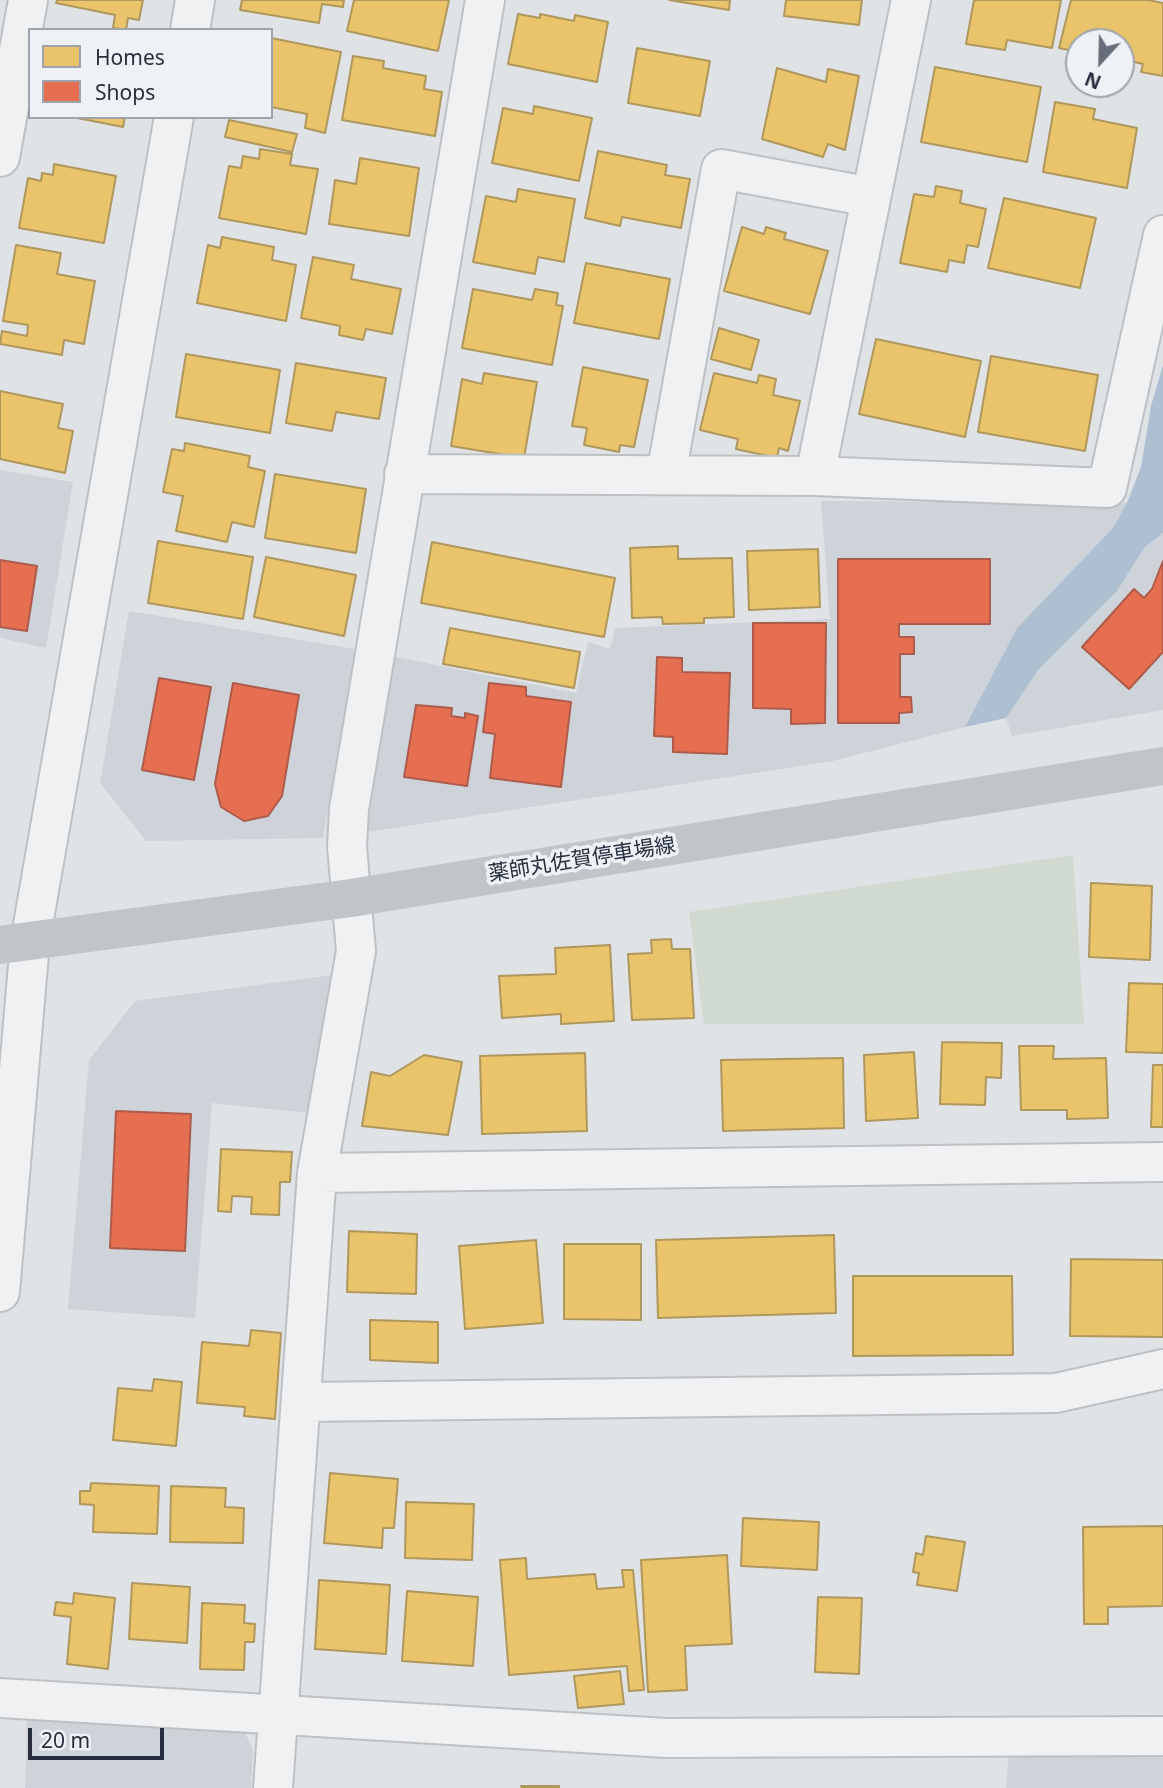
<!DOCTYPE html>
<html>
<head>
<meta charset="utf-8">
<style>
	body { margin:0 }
	#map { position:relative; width:1163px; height:1788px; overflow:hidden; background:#e0e3e6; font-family:"Noto Sans",sans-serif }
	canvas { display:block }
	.legend { position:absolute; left:28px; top:28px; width:245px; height:91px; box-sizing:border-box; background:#eef1f6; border:2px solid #9ea3ad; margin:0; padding:9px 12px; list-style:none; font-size:21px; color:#272f3f }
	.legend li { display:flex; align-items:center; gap:14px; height:35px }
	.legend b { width:35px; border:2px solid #9ea3ad }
	.north { position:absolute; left:1065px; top:28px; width:70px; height:70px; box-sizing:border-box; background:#eef1f6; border:2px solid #9ea3ad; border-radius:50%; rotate:202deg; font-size:19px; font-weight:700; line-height:28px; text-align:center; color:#272f3f }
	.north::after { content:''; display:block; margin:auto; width:24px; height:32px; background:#686e79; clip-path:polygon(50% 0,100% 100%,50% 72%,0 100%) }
	.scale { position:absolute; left:28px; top:1728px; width:136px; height:32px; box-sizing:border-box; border:4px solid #272f3f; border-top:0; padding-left:9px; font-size:21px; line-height:24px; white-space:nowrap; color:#272f3f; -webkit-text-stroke:5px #eef1f6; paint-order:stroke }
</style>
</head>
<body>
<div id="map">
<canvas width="1163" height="1788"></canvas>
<ul class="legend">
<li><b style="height:19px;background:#e9c46a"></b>Homes</li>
<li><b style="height:19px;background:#e76f51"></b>Shops</li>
</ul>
<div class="north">N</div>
<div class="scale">20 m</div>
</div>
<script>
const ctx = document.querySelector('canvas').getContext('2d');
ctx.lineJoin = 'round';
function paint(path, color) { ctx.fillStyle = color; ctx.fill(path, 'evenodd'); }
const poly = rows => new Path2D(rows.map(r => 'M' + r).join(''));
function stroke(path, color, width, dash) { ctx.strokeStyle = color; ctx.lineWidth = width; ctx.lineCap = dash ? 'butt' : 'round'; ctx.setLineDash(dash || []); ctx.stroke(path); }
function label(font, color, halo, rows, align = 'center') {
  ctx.font = font + ' "Noto Sans","Noto Sans JP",sans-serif'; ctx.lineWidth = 7; ctx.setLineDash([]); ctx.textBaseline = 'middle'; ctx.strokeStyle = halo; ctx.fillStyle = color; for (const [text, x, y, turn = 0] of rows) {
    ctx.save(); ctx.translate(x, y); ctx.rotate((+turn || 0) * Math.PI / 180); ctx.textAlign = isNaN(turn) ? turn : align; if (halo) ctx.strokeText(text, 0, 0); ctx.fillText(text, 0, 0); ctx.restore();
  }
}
paint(poly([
	[0,470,73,482,46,648,0,638],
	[821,501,1127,503,1113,528,1017,628,965,727,833,761,361,833,391,656,576,693,588,642,610,649,615,628,830,619],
	[1163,533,1163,710,1012,736,1006,718,1038,670,1117,591,1145,547],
	[129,611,355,649,323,838,146,841,100,783],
	[333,975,309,1113,212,1103,195,1318,68,1309,89,1060,135,1001],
	[27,1716,245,1733,253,1749,251,1788,25,1788],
	[1009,1754,1163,1755,1163,1788,1006,1788]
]), '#ced2d9');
paint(poly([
	[1073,855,1084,1024,704,1024,689,912]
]), '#d1dad1');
paint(poly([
	[1163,365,1163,533,1145,547,1117,591,1038,670,1006,718,965,727,1017,628,1113,528,1127,503,1141,467,1151,406]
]), '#aebfd2');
const homes = poly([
	[57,0,143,0,139,20,128,18,126,30,113,28,115,15,56,3,57,0],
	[242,0,344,0,343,7,322,4,319,23,240,10,242,0],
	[354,0,449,0,438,51,347,31,354,0],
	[669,0,730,0,729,10,669,0],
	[786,0,862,0,859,25,784,16,786,0],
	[974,0,1061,0,1052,48,1007,40,1005,50,966,44,974,0],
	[1071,0,1148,0,1163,3,1163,76,1141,72,1143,64,1121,59,1121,42,1079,42,1079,52,1059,48,1071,0],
	[518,14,540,18,540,14,574,21,575,15,608,22,597,82,508,64,518,14],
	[271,38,341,52,325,133,305,128,307,114,271,107,271,38],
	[637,48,710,61,700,116,628,103,637,48],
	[353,56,384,61,383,68,426,76,424,89,442,92,435,136,342,120,353,56],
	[935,67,1041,87,1027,162,921,142,935,67],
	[777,68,826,82,828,69,859,76,845,150,828,144,823,157,762,139,777,68],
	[1055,102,1095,109,1093,119,1137,128,1127,188,1043,172,1055,102],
	[534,106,592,118,579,181,492,163,503,108,533,114,534,106],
	[72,117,125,117,123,127,72,117],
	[229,120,297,134,292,152,225,137,229,120],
	[260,149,292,154,290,165,318,169,306,234,219,218,229,166,241,168,243,156,259,159,260,149],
	[598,151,667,165,665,175,690,179,681,228,622,217,620,226,585,218,598,151],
	[360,158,419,168,409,236,329,224,335,180,356,184,360,158],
	[54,164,116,176,104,243,19,228,28,178,41,181,42,173,53,175,54,164],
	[936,186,962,191,960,203,986,209,978,247,967,245,964,263,949,260,947,272,900,263,914,194,934,197,936,186],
	[518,189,575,199,564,262,538,257,535,274,473,262,486,196,516,202,518,189],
	[1004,198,1096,218,1080,288,988,268,1004,198],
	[742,227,764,234,766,227,786,233,784,239,828,251,810,314,724,291,742,227],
	[222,237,274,247,272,260,296,265,286,321,197,303,208,245,220,248,222,237],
	[16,245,61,253,57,274,95,281,84,344,64,340,62,355,0,344,2,331,27,336,28,325,3,321,16,245],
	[313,257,354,265,351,279,401,289,392,334,366,329,363,340,339,335,340,326,301,318,313,257],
	[586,263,670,279,659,339,574,323,586,263],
	[473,289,532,300,535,289,558,293,556,305,563,306,552,365,462,348,473,289],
	[719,328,759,340,751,370,711,359,719,328],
	[876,339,981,361,965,437,859,414,876,339],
	[186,354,280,370,270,433,176,417,186,354],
	[991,356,1098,375,1085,451,978,432,991,356],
	[296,363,386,378,379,419,336,412,332,431,286,423,296,363],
	[583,367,648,380,634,447,620,445,619,452,584,445,587,428,572,426,583,367],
	[484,373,537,382,524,458,451,446,462,379,482,384,484,373],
	[714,373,757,383,759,375,776,379,773,395,800,401,788,451,779,448,777,458,736,449,738,439,700,430,714,373],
	[0,391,63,404,58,428,73,431,65,473,0,459,0,391],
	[185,443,250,456,248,467,265,471,254,527,232,522,227,542,176,531,183,496,163,492,172,449,184,451,185,443],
	[275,474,366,489,356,553,265,538,275,474],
	[158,541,253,557,243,619,148,603,158,541],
	[432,542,615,578,604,637,421,603,432,542],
	[678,546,678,559,732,558,734,617,704,618,704,623,663,624,662,617,632,618,630,548,678,546],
	[818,549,820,607,749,610,747,551,818,549],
	[266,557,356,575,344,636,254,617,266,557],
	[450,628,580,652,574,688,443,664,450,628],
	[1091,883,1152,886,1150,960,1089,957,1091,883],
	[671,939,672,949,690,949,694,1018,632,1020,628,954,652,953,651,940,671,939],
	[610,945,614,1021,561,1024,561,1014,502,1018,499,976,556,974,555,948,610,945],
	[1129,983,1163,984,1163,1053,1126,1052,1129,983],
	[942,1042,1002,1043,1001,1078,986,1077,985,1105,940,1104,942,1042],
	[1019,1046,1054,1046,1053,1059,1106,1058,1108,1118,1067,1119,1067,1110,1021,1110,1019,1046],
	[914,1052,918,1118,866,1121,864,1055,914,1052],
	[585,1053,587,1131,482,1134,480,1056,585,1053],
	[424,1055,462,1062,448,1135,362,1126,371,1072,390,1076,424,1055],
	[843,1058,844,1128,723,1131,721,1060,843,1058],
	[1153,1065,1163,1065,1163,1127,1151,1127,1153,1065],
	[221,1149,292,1152,290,1182,280,1182,279,1215,251,1214,252,1197,232,1196,231,1212,218,1211,221,1149],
	[349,1231,417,1234,416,1294,347,1292,349,1231],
	[834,1235,836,1313,658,1318,656,1240,834,1235],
	[536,1240,543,1323,465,1329,459,1246,536,1240],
	[564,1244,641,1244,641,1320,564,1319,564,1244],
	[1071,1259,1163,1260,1163,1337,1070,1336,1071,1259],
	[853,1276,1012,1276,1013,1355,853,1356,853,1276],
	[370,1320,438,1322,438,1363,370,1360,370,1320],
	[251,1330,281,1333,275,1419,244,1416,245,1407,197,1403,202,1342,249,1346,251,1330],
	[154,1379,182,1382,176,1446,113,1440,118,1388,152,1391,154,1379],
	[330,1473,398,1479,394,1528,383,1528,382,1548,324,1543,330,1473],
	[91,1483,159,1486,157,1534,93,1532,94,1505,80,1504,80,1491,90,1491,91,1483],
	[171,1486,226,1488,225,1507,244,1508,243,1543,170,1542,171,1486],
	[406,1502,474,1504,472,1560,405,1558,406,1502],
	[743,1518,819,1522,817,1570,741,1566,743,1518],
	[1163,1526,1163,1606,1108,1607,1108,1624,1084,1624,1083,1527,1163,1526],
	[926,1536,965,1542,957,1591,917,1585,919,1573,913,1572,916,1553,923,1555,926,1536],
	[727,1555,732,1644,685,1646,687,1690,648,1692,641,1560,727,1555],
	[526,1558,527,1579,595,1574,597,1589,624,1587,622,1570,633,1570,644,1690,629,1691,627,1666,509,1675,500,1560,526,1558],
	[319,1580,390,1585,386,1654,315,1649,319,1580],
	[132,1583,190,1587,187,1643,129,1639,132,1583],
	[407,1591,478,1597,473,1666,402,1661,407,1591],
	[74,1593,115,1598,108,1669,67,1664,71,1617,54,1615,56,1602,73,1604,74,1593],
	[818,1597,862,1598,859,1674,815,1672,818,1597],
	[202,1603,245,1605,244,1623,255,1624,254,1642,245,1642,244,1670,200,1669,202,1603],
	[620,1671,624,1704,578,1708,574,1676,620,1671],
	[521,1786,559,1786,559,1788,522,1788,521,1786]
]);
paint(homes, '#e9c46a');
stroke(homes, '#af975d', 2);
const shops = poly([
	[838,559,990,559,990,624,899,624,899,637,914,637,914,654,900,654,900,697,911,697,912,712,899,713,899,723,838,723,838,559],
	[0,560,37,566,27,631,0,627,0,560],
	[1163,561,1163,652,1129,689,1082,647,1134,589,1144,598,1152,589,1163,561],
	[753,623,826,623,825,723,791,724,791,709,753,708,753,623],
	[657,657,682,658,682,672,730,673,727,754,673,752,673,737,654,736,657,657],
	[159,678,211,687,194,780,142,770,159,678],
	[233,683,299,695,282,796,268,816,244,821,221,807,215,784,233,683],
	[489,683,526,687,526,696,571,702,561,787,490,778,495,734,483,732,489,683],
	[416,705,452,708,451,716,465,718,465,713,478,716,467,786,404,777,416,705],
	[116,1111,191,1114,185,1251,110,1248,116,1111]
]);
paint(shops, '#e76f51');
stroke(shops, '#ad5c4c', 2);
const minor = poly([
	[0,157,28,0],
	[404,474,815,476,1107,488,1163,235],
	[666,475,721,169,871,197],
	[815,476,911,0],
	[317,1173,356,951,347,846,349,809,485,0],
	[302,1402,1056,1393,1163,1369],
	[0,1698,666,1738,1163,1736],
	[273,1788,317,1173,1163,1162]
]);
const tertiary = poly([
	[190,30,195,0],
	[0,1292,30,942,174,117]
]);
stroke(minor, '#bec1c4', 42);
stroke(tertiary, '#bec1c4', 42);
stroke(minor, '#f0f1f2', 38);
stroke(tertiary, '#f0f1f2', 38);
stroke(poly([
	[0,945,351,898,1163,766]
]), '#c1c4c8', 38);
label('21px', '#272f3f', '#eef1f6', [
	["薬師丸佐賀停車場線",582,860,-9]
]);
</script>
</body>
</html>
